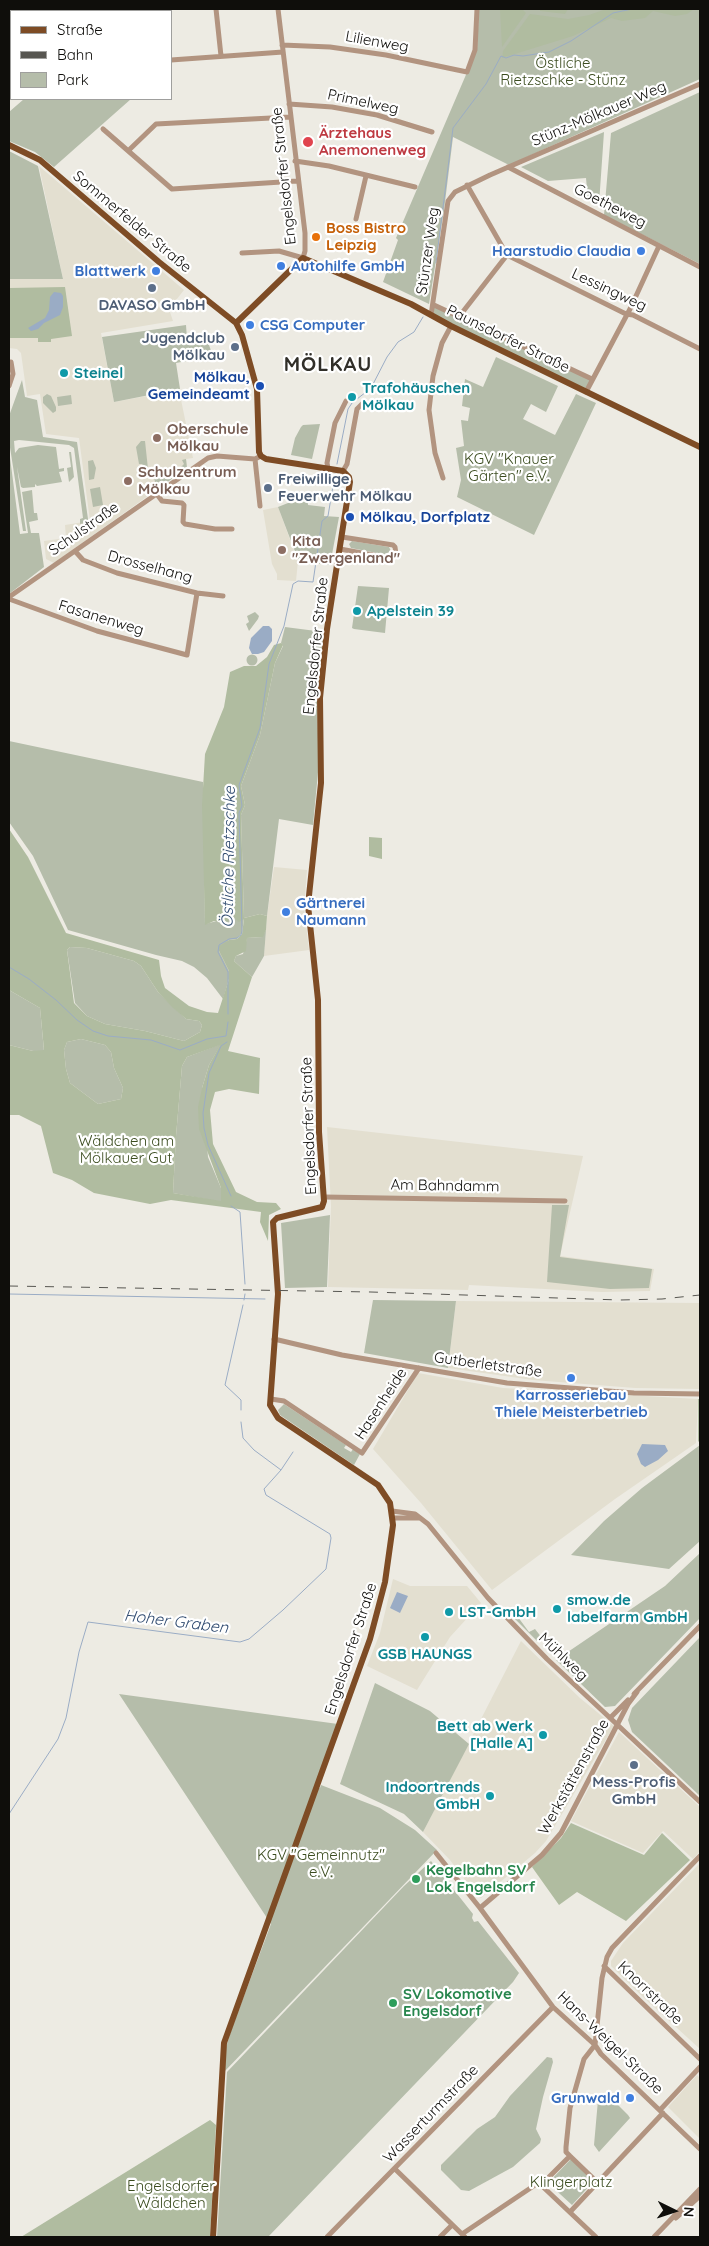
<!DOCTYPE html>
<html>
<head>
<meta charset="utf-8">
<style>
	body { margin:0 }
	#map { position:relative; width:709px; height:2246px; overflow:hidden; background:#edebe3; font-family:Quicksand,sans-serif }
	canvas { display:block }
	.frame { position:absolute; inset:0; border:10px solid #0f0e0b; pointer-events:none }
	.legend { position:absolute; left:10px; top:10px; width:162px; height:90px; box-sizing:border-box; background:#fff; border:1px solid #9f9f9d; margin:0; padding:6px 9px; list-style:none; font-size:15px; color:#0f0e0b }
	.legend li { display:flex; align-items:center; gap:10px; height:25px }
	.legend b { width:25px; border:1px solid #9f9f9d }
	.north { position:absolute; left:649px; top:2186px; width:50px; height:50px; -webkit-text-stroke:4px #fff; paint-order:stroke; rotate:94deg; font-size:14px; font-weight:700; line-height:20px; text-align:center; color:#0f0e0b }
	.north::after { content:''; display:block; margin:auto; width:18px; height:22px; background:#0f0e0b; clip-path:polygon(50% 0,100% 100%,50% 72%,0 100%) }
</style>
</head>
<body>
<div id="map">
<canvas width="709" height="2246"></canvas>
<div class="frame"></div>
<ul class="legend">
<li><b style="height:6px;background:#7e4c25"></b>Straße</li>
<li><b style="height:6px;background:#575651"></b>Bahn</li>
<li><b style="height:14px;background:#b5bdaa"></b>Park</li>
</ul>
<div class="north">N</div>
</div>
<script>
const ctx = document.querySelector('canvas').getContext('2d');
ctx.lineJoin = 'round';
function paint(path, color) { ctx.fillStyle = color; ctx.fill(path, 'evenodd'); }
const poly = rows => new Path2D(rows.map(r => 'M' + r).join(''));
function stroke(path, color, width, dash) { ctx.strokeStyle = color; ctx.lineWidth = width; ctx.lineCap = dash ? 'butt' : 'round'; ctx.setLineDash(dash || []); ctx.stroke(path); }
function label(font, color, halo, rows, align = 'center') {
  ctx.font = font + ' Quicksand,sans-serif'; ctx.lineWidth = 4.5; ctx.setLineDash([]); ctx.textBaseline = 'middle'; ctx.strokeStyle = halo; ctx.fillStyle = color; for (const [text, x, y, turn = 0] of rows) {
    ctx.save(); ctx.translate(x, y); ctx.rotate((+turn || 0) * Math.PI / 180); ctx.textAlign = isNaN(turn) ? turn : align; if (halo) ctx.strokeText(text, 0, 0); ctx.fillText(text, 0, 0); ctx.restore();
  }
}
paint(poly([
	[39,166,184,290,169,309,173,321,101,333,114,402,179,390,193,458,186,459,187,468,54,563,46,559,44,541,66,538,65,525,90,521,79,438,46,434,40,394,27,396,21,353,17,349,9,348,9,279,63,279],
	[278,507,298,561,296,581,277,580,277,574,272,564,263,510],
	[274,867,307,870,304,908,309,950,264,956,267,916],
	[327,1127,583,1156,560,1256,654,1269,650,1291,602,1292,469,1285,468,1290,328,1287,331,1206],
	[456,1301,700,1303,700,1389,635,1388,533,1380,448,1368],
	[418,1373,503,1388,698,1399,696,1443,615,1499,492,1590,421,1503,373,1449],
	[393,1579,410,1586,467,1586,481,1603,450,1637,417,1690,367,1666,380,1633],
	[521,1641,580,1698,614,1726,546,1841,535,1853,481,1898,477,1896,450,1860,423,1832],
	[619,1732,700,1807,700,1851,693,1859,663,1831,643,1853,571,1821],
	[700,1863,700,2049,643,1997,611,1966,611,1961,623,1943],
	[697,2075,700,2078,700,2139,668,2107]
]), '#e3dfd0');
paint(poly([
	[479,9,700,9,700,79,509,165,453,137,444,210,429,304,383,282,398,240,396,238,477,49],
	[700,92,700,264,604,215,611,133],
	[24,99,131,99,54,167,35,152,9,141,9,112],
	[604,132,599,204,588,199,586,178,548,181,521,167],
	[9,151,38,166,63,279,9,279],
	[434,305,592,379,586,392,431,315],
	[186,325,187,339,206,337,213,356,176,363,180,389,114,402,102,337],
	[496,357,558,386,546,412,531,404,523,419,555,435,576,394,596,403,534,535,457,497,461,480,456,448,464,446,461,420,468,421,470,408,462,406,465,379,483,387],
	[22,380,25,397,37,400,43,437,77,442,90,533,87,534,85,523,80,524,80,519,83,518,74,448,69,445,19,440,14,441,15,453,19,448,38,445,56,447,59,469,64,468,64,471,59,472,62,482,37,486,35,484,35,487,23,488,21,487,17,467,26,531,23,531,9,441,9,416],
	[47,394,51,396,56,407,56,411,53,413,43,403,43,397],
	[71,395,72,404,58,406,57,397],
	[320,424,312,459,291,455,295,438,301,427,303,425],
	[141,441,145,441,148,469,143,469,142,464,139,464,136,447],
	[9,450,20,534,28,533,22,492,32,490,34,513,37,513,38,520,29,522,31,533,39,533,44,567,9,594],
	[69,452,71,452,74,477,69,482,67,468,71,467],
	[186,459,187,468,152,493,148,487,155,482,153,471,158,470,159,477,163,477,167,474,167,469,181,467,184,464,182,460],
	[93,460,96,468,94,479,89,480,88,461],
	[100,487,103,505,93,507,90,489],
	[298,499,308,500,308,505,325,507,324,516,339,517,330,565,299,562,278,507],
	[352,541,389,547,391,551,387,555,351,548,349,544],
	[358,586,389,588,385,633,354,629,352,628],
	[255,612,259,616,258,619,249,631,246,624,249,622,247,616],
	[285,627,316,631,323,639,317,704,319,762,313,825,279,819,267,916,260,914,244,918,242,933,237,939,229,940,219,951,229,971,229,979,223,999,207,978,194,967,182,961,156,955,68,930,33,856,9,822,9,741,203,782,205,924,233,917,244,918,241,815,245,805,241,786,260,735,275,663,283,646,281,643],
	'246.5 660a5.5 5.5 0 1 1 11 0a5.5 5.5 0 1 1-11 0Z',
	[266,930,264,956,252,977,234,961,236,956,243,954,247,938,262,937],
	[70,947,87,948,134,961,141,966,158,992,186,1019,199,1021,202,1025,200,1032,184,1041,145,1031,105,1024,87,1016,75,1003,67,950],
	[9,990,40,1008,44,1051,33,1051,9,1045],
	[81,1039,105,1045,111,1052,114,1068,123,1088,121,1099,98,1104,70,1083,66,1069,64,1050,67,1042],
	[221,1044,209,1065,202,1088,208,1157,221,1188,221,1202,173,1193,176,1136,182,1066,187,1057],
	[552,1205,569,1205,560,1257,652,1269,649,1288,610,1289,547,1282],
	[330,1215,327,1287,285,1288,281,1223],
	[373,1300,456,1301,448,1368,364,1353],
	[284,1404,346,1445,344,1448,351,1452,353,1449,360,1454,354,1465,280,1415,278,1410],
	[700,1445,700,1541,669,1569,571,1555,604,1521,642,1488],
	[700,1553,700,1618,615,1706,605,1707,556,1660,665,1586],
	[512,1609,529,1632,535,1629,542,1638,537,1641,508,1612],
	[700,1637,700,1796,632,1732,628,1720,632,1708],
	[375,1683,430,1711,469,1744,423,1832,404,1814,340,1784],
	[119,1694,338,1724,315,1786,320,1788,321,1785,380,1808,415,1830,437,1850,224,2072,226,2047,232,2028,271,1924],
	[431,1861,473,1914,472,1918,474,1922,478,1921,519,1973,513,1982,268,2237,217,2237,227,2072,404,1886],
	[547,2057,552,2058,553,2062,543,2097,536,2129,541,2139,540,2143,513,2167,469,2191,461,2190,441,2170,441,2165,477,2129,495,2117,510,2096],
	[606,2093,628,2115,630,2118,599,2152,594,2145,598,2100,602,2095],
	[571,2159,594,2181,572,2205,548,2183]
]), '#b5bdaa');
paint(poly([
	[500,9,522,9,526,13,502,47],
	[540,9,568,9,565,14,540,11],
	[606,9,694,9,687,14,675,16,653,11,645,18,622,21,611,18,573,36,502,58,503,51,530,14,568,19,589,15],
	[65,287,72,336,51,339,51,342,38,342,38,338,9,338,9,288],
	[281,643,283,645,275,663,260,735,241,786,245,805,241,815,244,918,260,914,267,916,266,930,263,937,247,938,246,951,236,956,234,961,252,977,228,1051,260,1058,259,1094,229,1089,215,1092,210,1110,213,1144,236,1192,257,1202,276,1203,281,1209,269,1215,268,1241,260,1222,261,1212,171,1200,150,1204,94,1193,72,1180,53,1173,41,1126,19,1115,9,1115,9,1045,33,1051,44,1050,40,1008,9,990,9,829,28,857,66,933,159,960,161,976,165,988,189,1006,207,1012,218,1013,229,979,229,971,219,951,219,946,229,940,237,939,242,934,244,919,239,922,233,917,224,923,214,921,205,925,202,805,205,754,224,707,230,672,244,666,256,666,267,657,274,645],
	[70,947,87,948,134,961,141,966,158,992,172,1007,186,1019,199,1021,202,1025,200,1032,184,1041,145,1031,105,1024,87,1016,74,1003,67,950],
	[81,1039,105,1045,111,1052,114,1068,123,1088,121,1099,98,1104,70,1083,66,1069,64,1050,67,1042],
	[220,1045,209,1065,202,1088,198,1107,199,1129,221,1188,221,1201,173,1193,176,1136,182,1066,187,1057],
	[369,837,382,838,382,859,369,856],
	[698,1399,700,1399,700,1440,698,1442],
	[571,1823,644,1855,662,1833,690,1860,626,1921,577,1892,559,1905,532,1867,561,1838],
	[210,2120,216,2125,210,2237,21,2237]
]), '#b0bca0');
paint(poly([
	[54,292,61,293,63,296,63,307,60,315,44,323,38,329,31,331,28,328,45,318,49,310,50,297],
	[263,626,269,626,272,629,272,641,264,652,258,654,252,654,249,648,251,638],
	[642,1444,665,1445,668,1451,658,1460,645,1467,641,1464,637,1454],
	[397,1592,408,1596,400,1613,390,1608]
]), '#9aacc5');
stroke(poly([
	[436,263,453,128,486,84,501,56,506,58,514,55,523,56,549,52,571,41,613,13,632,9],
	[337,464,348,409,352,403,371,388,387,357,398,342,414,332,423,317],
	[9,967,29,979,56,1000,77,1020,93,1031,108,1036,151,1040,180,1050,207,1039,226,1036,228,1022],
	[228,1014,228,972,218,952,219,945,229,939,237,938,241,935,242,931,239,813,242,806,239,785,260,728,269,664,284,626,293,584,298,581,313,582,322,521,328,516,335,474],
	[227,1042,221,1046,209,1073,203,1113,204,1128,208,1145,231,1196],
	[231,1206,240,1212,245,1284],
	[9,1294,265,1299],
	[244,1300,245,1294],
	[241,1410,241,1400,225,1385,243,1305],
	[281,1470,293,1452],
	[9,1814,58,1739,66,1718,79,1652,88,1622,240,1642,249,1639,283,1610,326,1569,331,1538,330,1534,266,1495,264,1489,281,1470,254,1450,243,1438,241,1422]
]), '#9aacc5', 1);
stroke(poly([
	[216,9,221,56],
	[30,11,33,9],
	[127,11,130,9],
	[9,34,11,31],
	[282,45,330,47,386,55,467,72,475,50,477,9],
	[171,60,283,52],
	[289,104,332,107,377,115,432,132],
	[103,129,172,189,297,181],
	[129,150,156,124,290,117],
	[295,161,329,166,415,187],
	[508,167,700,267],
	[467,185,507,255,626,314,633,315,700,349],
	[356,219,366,176],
	[242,253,279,251,303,258,305,251,305,233,278,9],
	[434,305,592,379],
	[431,315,448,201,455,192,490,175,700,84],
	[458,318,507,255],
	[9,386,13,374,11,362],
	[586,392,630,309,659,246],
	[255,459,260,506],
	[328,468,327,463,335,423,346,401],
	[343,471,347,464,357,409,365,401],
	[443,478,435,453,429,410,433,376,442,343,451,326],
	[156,493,162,501,182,503,184,505,183,522,185,524,215,529,232,529],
	[340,549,389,558,396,554,395,547,393,545,342,537],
	[75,551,83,560,117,573,197,593,223,596],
	[9,597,208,458,217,456,255,459,261,456],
	[9,599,97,631,187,655,197,593],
	[324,1197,565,1201],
	[274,1339,342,1355,507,1383,634,1393,700,1394],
	[271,1399,284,1401,362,1453,419,1368],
	[392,1511,415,1514,428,1524,488,1598,547,1659,700,1802],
	[393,1518,420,1518],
	[634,1694,700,1626],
	[610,1718,628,1700],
	[436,1853,480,1908,553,2007,595,2045,601,2054,700,2149],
	[480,1908,542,1855,561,1833,628,1704,637,1692],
	[604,1966,700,2059],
	[595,2045,602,1978,607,1957,612,1948,700,1856],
	[660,2110,700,2067],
	[570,2156,597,2182],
	[395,2169,465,2237],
	[541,2185,596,2237],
	[570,2212,663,2113],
	[676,2218,700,2196],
	[462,2234,535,2185,541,2185,570,2156,566,2152,566,2147,570,2108,584,2059,595,2045],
	[327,2237,553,2007],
	[440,2237,452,2225],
	[654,2237,700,2189]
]), '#b29480', 5);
stroke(poly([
	[9,145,40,160,159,262,236,323,242,335,257,389,259,452,261,456,266,459,343,471,349,477,350,482,327,629,320,698,321,783,308,905,318,1000,319,1132,324,1201,322,1207,277,1218,273,1222,278,1294,270,1405,278,1418,378,1485,390,1503,393,1525,385,1582,370,1639,224,2043,213,2237],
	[236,323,303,258,411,304,451,326,700,447]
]), '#7e4c25', 6);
stroke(poly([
	[9,1286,371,1292,620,1300,662,1299,700,1295]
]), '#575651', 1, [9, 9]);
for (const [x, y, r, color] of [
	[308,142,6,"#e0444e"],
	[316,237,5,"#e8710a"],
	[641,251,5,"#3f7fe0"],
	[281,266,5,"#3f7fe0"],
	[156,271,5,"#3f7fe0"],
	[152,288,5,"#5c6f8a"],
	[250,325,5,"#3f7fe0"],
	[235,347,5,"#5c6f8a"],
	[64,373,5,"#0f9aa8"],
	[260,386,5,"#1a4fb4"],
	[352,397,5,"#0f9aa8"],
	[157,438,5,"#8d6e63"],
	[128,481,5,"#8d6e63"],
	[268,488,5,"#5c6f8a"],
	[350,517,5,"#1a4fb4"],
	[282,550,5,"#8d6e63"],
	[357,611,5,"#0f9aa8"],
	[286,912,5,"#3f7fe0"],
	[571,1378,5,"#3f7fe0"],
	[557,1609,5,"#0f9aa8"],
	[449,1612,5,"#0f9aa8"],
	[425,1637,5,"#0f9aa8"],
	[543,1735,5,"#0f9aa8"],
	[634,1765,5,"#5c6f8a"],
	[490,1796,5,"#0f9aa8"],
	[416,1879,5,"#2e9e5b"],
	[393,2003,5,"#2e9e5b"],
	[630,2098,5,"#3f7fe0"]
]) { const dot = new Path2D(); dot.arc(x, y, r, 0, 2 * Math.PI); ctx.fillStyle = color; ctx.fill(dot); stroke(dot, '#fff', 2); }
label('15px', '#0f0e0b', '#fff', [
	["Lilienweg",377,42,10],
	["Primelweg",363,102,12],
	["Stünz-Mölkauer Weg",599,114,-23],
	["Engelsdorfer Straße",284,176,-96],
	["Goetheweg",610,206,27],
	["Sommerfelder Straße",132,222,40],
	["Stünzer Weg",428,251,-82],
	["Lessingweg",609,290,25],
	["Paunsdorfer Straße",508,339,26],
	["Schulstraße",84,529,-35],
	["Drosselhang",150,567,15],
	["Fasanenweg",101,618,17],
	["Engelsdorfer Straße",316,646,-84],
	["Engelsdorfer Straße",309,1126,-92],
	["Am Bahndamm",445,1186,1],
	["Gutberletstraße",488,1365,8],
	["Hasenheide",381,1404,-57],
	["Engelsdorfer Straße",351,1649,-72],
	["Mühlweg",563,1657,44],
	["Werkstättenstraße",574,1777,-61],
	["Knorrstraße",650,1993,44],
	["Hans-Weigel-Straße",610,2043,44],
	["Wasserturmstraße",431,2114,-46]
]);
label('15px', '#3c4d20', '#fff', [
	["Östliche",563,63],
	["Rietzschke - Stünz",563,80],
	["KGV \"Knauer",509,459],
	["Gärten\" e.V.",509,476],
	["Wäldchen am",126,1141],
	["Mölkauer Gut",126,1158],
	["KGV \"Gemeinnutz\"",321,1855],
	["e.V.",321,1872],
	["Klingerplatz",571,2182],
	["Engelsdorfer",171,2186],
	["Wäldchen",171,2203]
]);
label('bold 15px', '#be3a42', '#fff', [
	["Ärztehaus",319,133],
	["Anemonenweg",319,150]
], 'left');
label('bold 15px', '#c56008', '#fff', [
	["Boss Bistro",326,228],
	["Leipzig",326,245]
], 'left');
label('bold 15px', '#366cbe', '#fff', [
	["Haarstudio Claudia",631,251],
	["Autohilfe GmbH",291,266,"left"],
	["Blattwerk",146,271],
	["CSG Computer",260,325,"left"],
	["Gärtnerei",296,903,"left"],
	["Naumann",296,920,"left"],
	["Karrosseriebau",571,1395,"center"],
	["Thiele Meisterbetrieb",571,1412,"center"],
	["Grunwald",620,2098]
], 'right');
label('bold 15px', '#4e5e75', '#fff', [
	["DAVASO GmbH",152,305],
	["Jugendclub",225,338,"right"],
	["Mölkau",225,355,"right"],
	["Freiwillige",278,479,"left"],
	["Feuerwehr Mölkau",278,496,"left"],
	["Mess-Profis",634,1782],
	["GmbH",634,1799]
]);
label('bold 15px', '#0d838f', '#fff', [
	["Steinel",74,373],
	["Trafohäuschen",362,388],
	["Mölkau",362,405],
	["Apelstein 39",367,611],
	["smow.de",567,1600],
	["labelfarm GmbH",567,1617],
	["LST-GmbH",459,1612],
	["GSB HAUNGS",425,1654,"center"],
	["Bett ab Werk",533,1726,"right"],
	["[Halle A]",533,1743,"right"],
	["Indoortrends",480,1787,"right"],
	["GmbH",480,1804,"right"]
], 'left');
label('bold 15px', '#164399', '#fff', [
	["Mölkau,",250,377],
	["Gemeindeamt",250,394],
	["Mölkau, Dorfplatz",360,517,"left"]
], 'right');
label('bold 15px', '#785e54', '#fff', [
	["Oberschule",167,429],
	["Mölkau",167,446],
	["Schulzentrum",138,472],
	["Mölkau",138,489],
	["Kita",292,541],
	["\"Zwergenland\"",292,558]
], 'left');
label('bold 15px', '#27864d', '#fff', [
	["Kegelbahn SV",426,1870],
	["Lok Engelsdorf",426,1887],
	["SV Lokomotive",403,1994],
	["Engelsdorf",403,2011]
], 'left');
label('italic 16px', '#314c71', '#fff', [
	["Östliche Rietzschke",229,857,-89],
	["Hoher Graben",176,1622,7]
]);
ctx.letterSpacing = '1px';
label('bold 20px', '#312f29', '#fff', [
	["MÖLKAU",328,365]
]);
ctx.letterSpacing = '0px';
</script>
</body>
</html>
